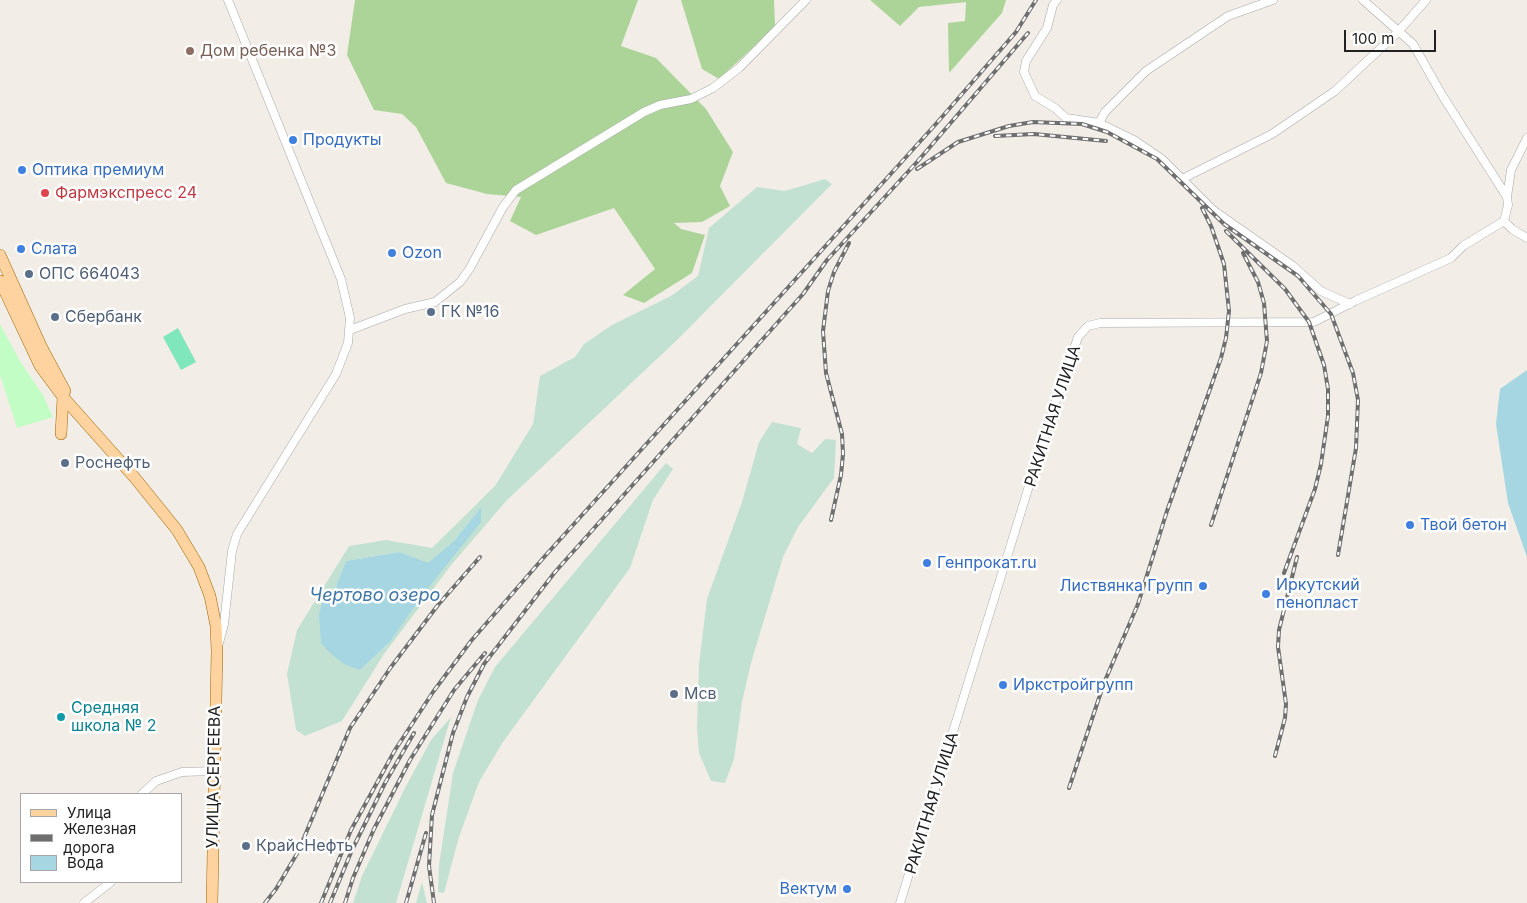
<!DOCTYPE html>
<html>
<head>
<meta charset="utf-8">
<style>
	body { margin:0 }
	#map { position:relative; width:1527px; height:903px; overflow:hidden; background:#f2eee7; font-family:Inter,sans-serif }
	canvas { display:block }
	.legend { position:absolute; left:20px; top:793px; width:162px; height:90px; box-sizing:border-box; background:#fff; border:1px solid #a6a6a6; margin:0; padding:6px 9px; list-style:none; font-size:15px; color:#212121 }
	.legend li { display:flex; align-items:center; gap:10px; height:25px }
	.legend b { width:25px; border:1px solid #a6a6a6 }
	.scale { position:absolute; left:1344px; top:30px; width:92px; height:22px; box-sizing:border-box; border:2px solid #212121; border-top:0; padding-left:6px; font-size:15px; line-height:18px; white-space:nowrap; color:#212121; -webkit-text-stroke:4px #fff; paint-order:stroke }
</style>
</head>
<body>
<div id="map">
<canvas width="1527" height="903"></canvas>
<ul class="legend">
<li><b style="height:6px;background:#ffd39f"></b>Улица</li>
<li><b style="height:6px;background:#6f6f6f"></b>Железная дорога</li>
<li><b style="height:14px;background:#a5d6e2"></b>Вода</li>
</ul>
<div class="scale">100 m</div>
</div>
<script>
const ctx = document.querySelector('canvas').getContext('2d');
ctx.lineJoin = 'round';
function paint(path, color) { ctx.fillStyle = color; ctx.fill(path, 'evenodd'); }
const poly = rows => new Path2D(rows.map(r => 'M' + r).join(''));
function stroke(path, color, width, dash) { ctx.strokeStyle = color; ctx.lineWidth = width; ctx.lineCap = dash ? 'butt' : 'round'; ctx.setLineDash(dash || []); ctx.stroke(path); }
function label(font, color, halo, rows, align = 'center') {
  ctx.font = font + ' Inter,sans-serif'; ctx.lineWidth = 5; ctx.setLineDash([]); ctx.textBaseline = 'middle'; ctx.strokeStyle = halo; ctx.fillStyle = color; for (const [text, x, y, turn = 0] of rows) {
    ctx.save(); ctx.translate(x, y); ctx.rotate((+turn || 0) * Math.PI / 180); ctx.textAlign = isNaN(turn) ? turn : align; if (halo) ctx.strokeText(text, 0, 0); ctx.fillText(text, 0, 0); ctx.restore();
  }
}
paint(poly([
	[355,0,638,0,621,46,656,58,706,109,733,152,720,186,730,206,702,222,674,223,681,229,705,235,692,273,644,303,623,295,655,269,614,208,536,235,510,221,521,197,487,194,446,183,416,127,402,114,374,110,347,55],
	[681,0,774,0,775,27,719,79,702,69],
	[870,0,1006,0,1002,13,949,73,948,23,965,21,966,2,919,7,900,26]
]), '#acd499');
paint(poly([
	[825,179,832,184,675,342,507,500,452,564,384,654,342,721,305,736,296,730,287,674,297,630,349,546,386,540,432,548,495,486,533,424,540,376,575,357,584,344,612,325,671,296,698,276,709,228,757,187,785,191],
	[481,507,390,642,360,670,334,604,337,583,346,561,399,552,428,564,454,541],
	[772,422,801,428,797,444,812,453,825,439,836,440,834,478,798,527,783,557,751,663,742,702,734,759,725,783,711,781,699,753,697,728,699,664,707,599,742,502,759,442],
	[666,463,673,469,653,500,630,568,503,742,479,782,459,837,444,893,438,892,439,865,453,773,478,700,495,667],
	[451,717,396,903,353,903,362,876,405,788,431,740],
	[422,882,427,903,416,903]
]), '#c3e1d2');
paint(poly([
	[0,324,20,361,43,395,53,417,17,428,0,375]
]), '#c3fdc6');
paint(poly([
	[178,328,196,362,181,370,163,337]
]), '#80e6bc');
paint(poly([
	[1527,370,1527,557,1508,503,1496,424,1500,389],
	[481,507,481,522,421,597,390,642,360,670,344,664,329,652,321,643,319,614,322,603,334,603,337,583,346,561,399,552,428,563,454,541]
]), '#a5d6e2');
const street = poly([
	[1057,0,1053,5,1047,28,1026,61,1024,72,1035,96,1055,108,1066,118,1099,123,1134,140,1162,159,1213,210,1293,266,1321,291,1350,304],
	[1363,0,1413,44,1442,95,1507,197,1508,205,1504,221],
	[1099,123,1105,112,1146,71,1228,16,1273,0],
	[1184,178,1272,134,1335,91,1397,33,1426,0],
	[1507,197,1511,170,1527,138],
	[1504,221,1512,229,1527,238],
	[350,330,405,309,435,302,460,282,470,268,503,207,516,190,644,112,660,105,691,99,713,88,739,68,806,0],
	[219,643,224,624,232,551,237,534,336,374,348,343,350,318,341,279,228,0],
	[142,794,156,781,182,772,214,771],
	[84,903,111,882],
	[900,903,1050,418,1078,337,1088,326,1100,323,1314,322,1355,301,1451,258,1463,246,1504,221]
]);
const primary = poly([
	[0,255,41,346,65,391],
	[0,281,40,366,63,397,135,478,177,530,199,567,210,596,216,626,217,651,212,903],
	[61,434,63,397]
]);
stroke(street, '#a8a8a8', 9);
stroke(primary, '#9e6500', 12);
stroke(street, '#fff', 8);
stroke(primary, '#ffd39f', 11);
const rail = poly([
	[995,136,1034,134,1106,141],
	[917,169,958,142,1009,126,1033,122,1082,124,1107,132,1157,159,1224,224,1298,276,1331,314,1353,373,1358,400,1356,448,1338,555],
	[1226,231,1285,289,1309,322,1324,365,1328,389,1328,416,1321,464,1315,489,1284,573],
	[831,520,841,475,843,454,842,434,826,373,823,331,828,291,834,272,849,243],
	[1211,525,1261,373,1267,341,1264,303,1258,282,1243,253],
	[1275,756,1285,718,1286,704,1278,647,1279,630,1297,557],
	[1069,788,1104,683,1138,604,1167,511,1221,358,1226,338,1229,311,1224,264,1211,226,1202,208],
	[265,903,276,889,298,852,350,728,391,667,438,605,480,557],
	[321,903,351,830,395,750,433,692,471,641,545,556,935,125,1016,32,1036,0],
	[330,903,352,850,385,783,414,733],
	[345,903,353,878,374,829,410,760,454,690,485,653],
	[406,903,426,833],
	[434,903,429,866,432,815,453,733,467,697,484,664,555,572,803,294,827,260,917,162,1028,33]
]);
stroke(rail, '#6f6f6f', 4);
stroke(rail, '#fff', 2, [5.5]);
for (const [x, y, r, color] of [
	[190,51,5,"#8d6e63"],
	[293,140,5,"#3f7fe0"],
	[22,170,5,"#3f7fe0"],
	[45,193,5,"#e0444e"],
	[21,249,5,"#3f7fe0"],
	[392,253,5,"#3f7fe0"],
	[29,274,5,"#5c6f8a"],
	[431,312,5,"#5c6f8a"],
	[55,317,5,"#5c6f8a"],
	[65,463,5,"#5c6f8a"],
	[1410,525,5,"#3f7fe0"],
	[927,563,5,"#3f7fe0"],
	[1203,586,5,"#3f7fe0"],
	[1266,594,5,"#3f7fe0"],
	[1003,685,5,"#3f7fe0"],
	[674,694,5,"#5c6f8a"],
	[61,717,5,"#0f9aa8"],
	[246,846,5,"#5c6f8a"],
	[847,889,5,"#3f7fe0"]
]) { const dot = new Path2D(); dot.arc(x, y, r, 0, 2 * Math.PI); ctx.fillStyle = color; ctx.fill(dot); stroke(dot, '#fff', 2); }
label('16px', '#785e54', '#fff', [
	["Дом ребенка №3",200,51]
], 'left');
label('16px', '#366cbe', '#fff', [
	["Продукты",303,140],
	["Оптика премиум",32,170],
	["Слата",31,249],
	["Ozon",402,253],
	["Твой бетон",1420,525],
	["Генпрокат.ru",937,563],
	["Иркутский",1276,585],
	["пенопласт",1276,603],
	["Листвянка Групп",1193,586,"right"],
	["Иркстройгрупп",1013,685],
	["Вектум",837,889,"right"]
], 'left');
label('16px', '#be3a42', '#fff', [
	["Фармэкспресс 24",55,193]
], 'left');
label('16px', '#4e5e75', '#fff', [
	["ОПС 664043",39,274],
	["ГК №16",441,312],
	["Сбербанк",65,317],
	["Роснефть",75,463],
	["Мсв",684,694],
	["КрайсНефть",256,846]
], 'left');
label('16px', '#212121', '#fff', [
	["РАКИТНАЯ УЛИЦА",1053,416,-72],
	["УЛИЦА СЕРГЕЕВА",214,777,-89],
	["РАКИТНАЯ УЛИЦА",932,803,-73]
]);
label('16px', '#0d838f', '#fff', [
	["Средняя",71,708],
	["школа № 2",71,726]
], 'left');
label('italic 18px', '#4077a8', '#fff', [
	["Чертово озеро",375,596]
]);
</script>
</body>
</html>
